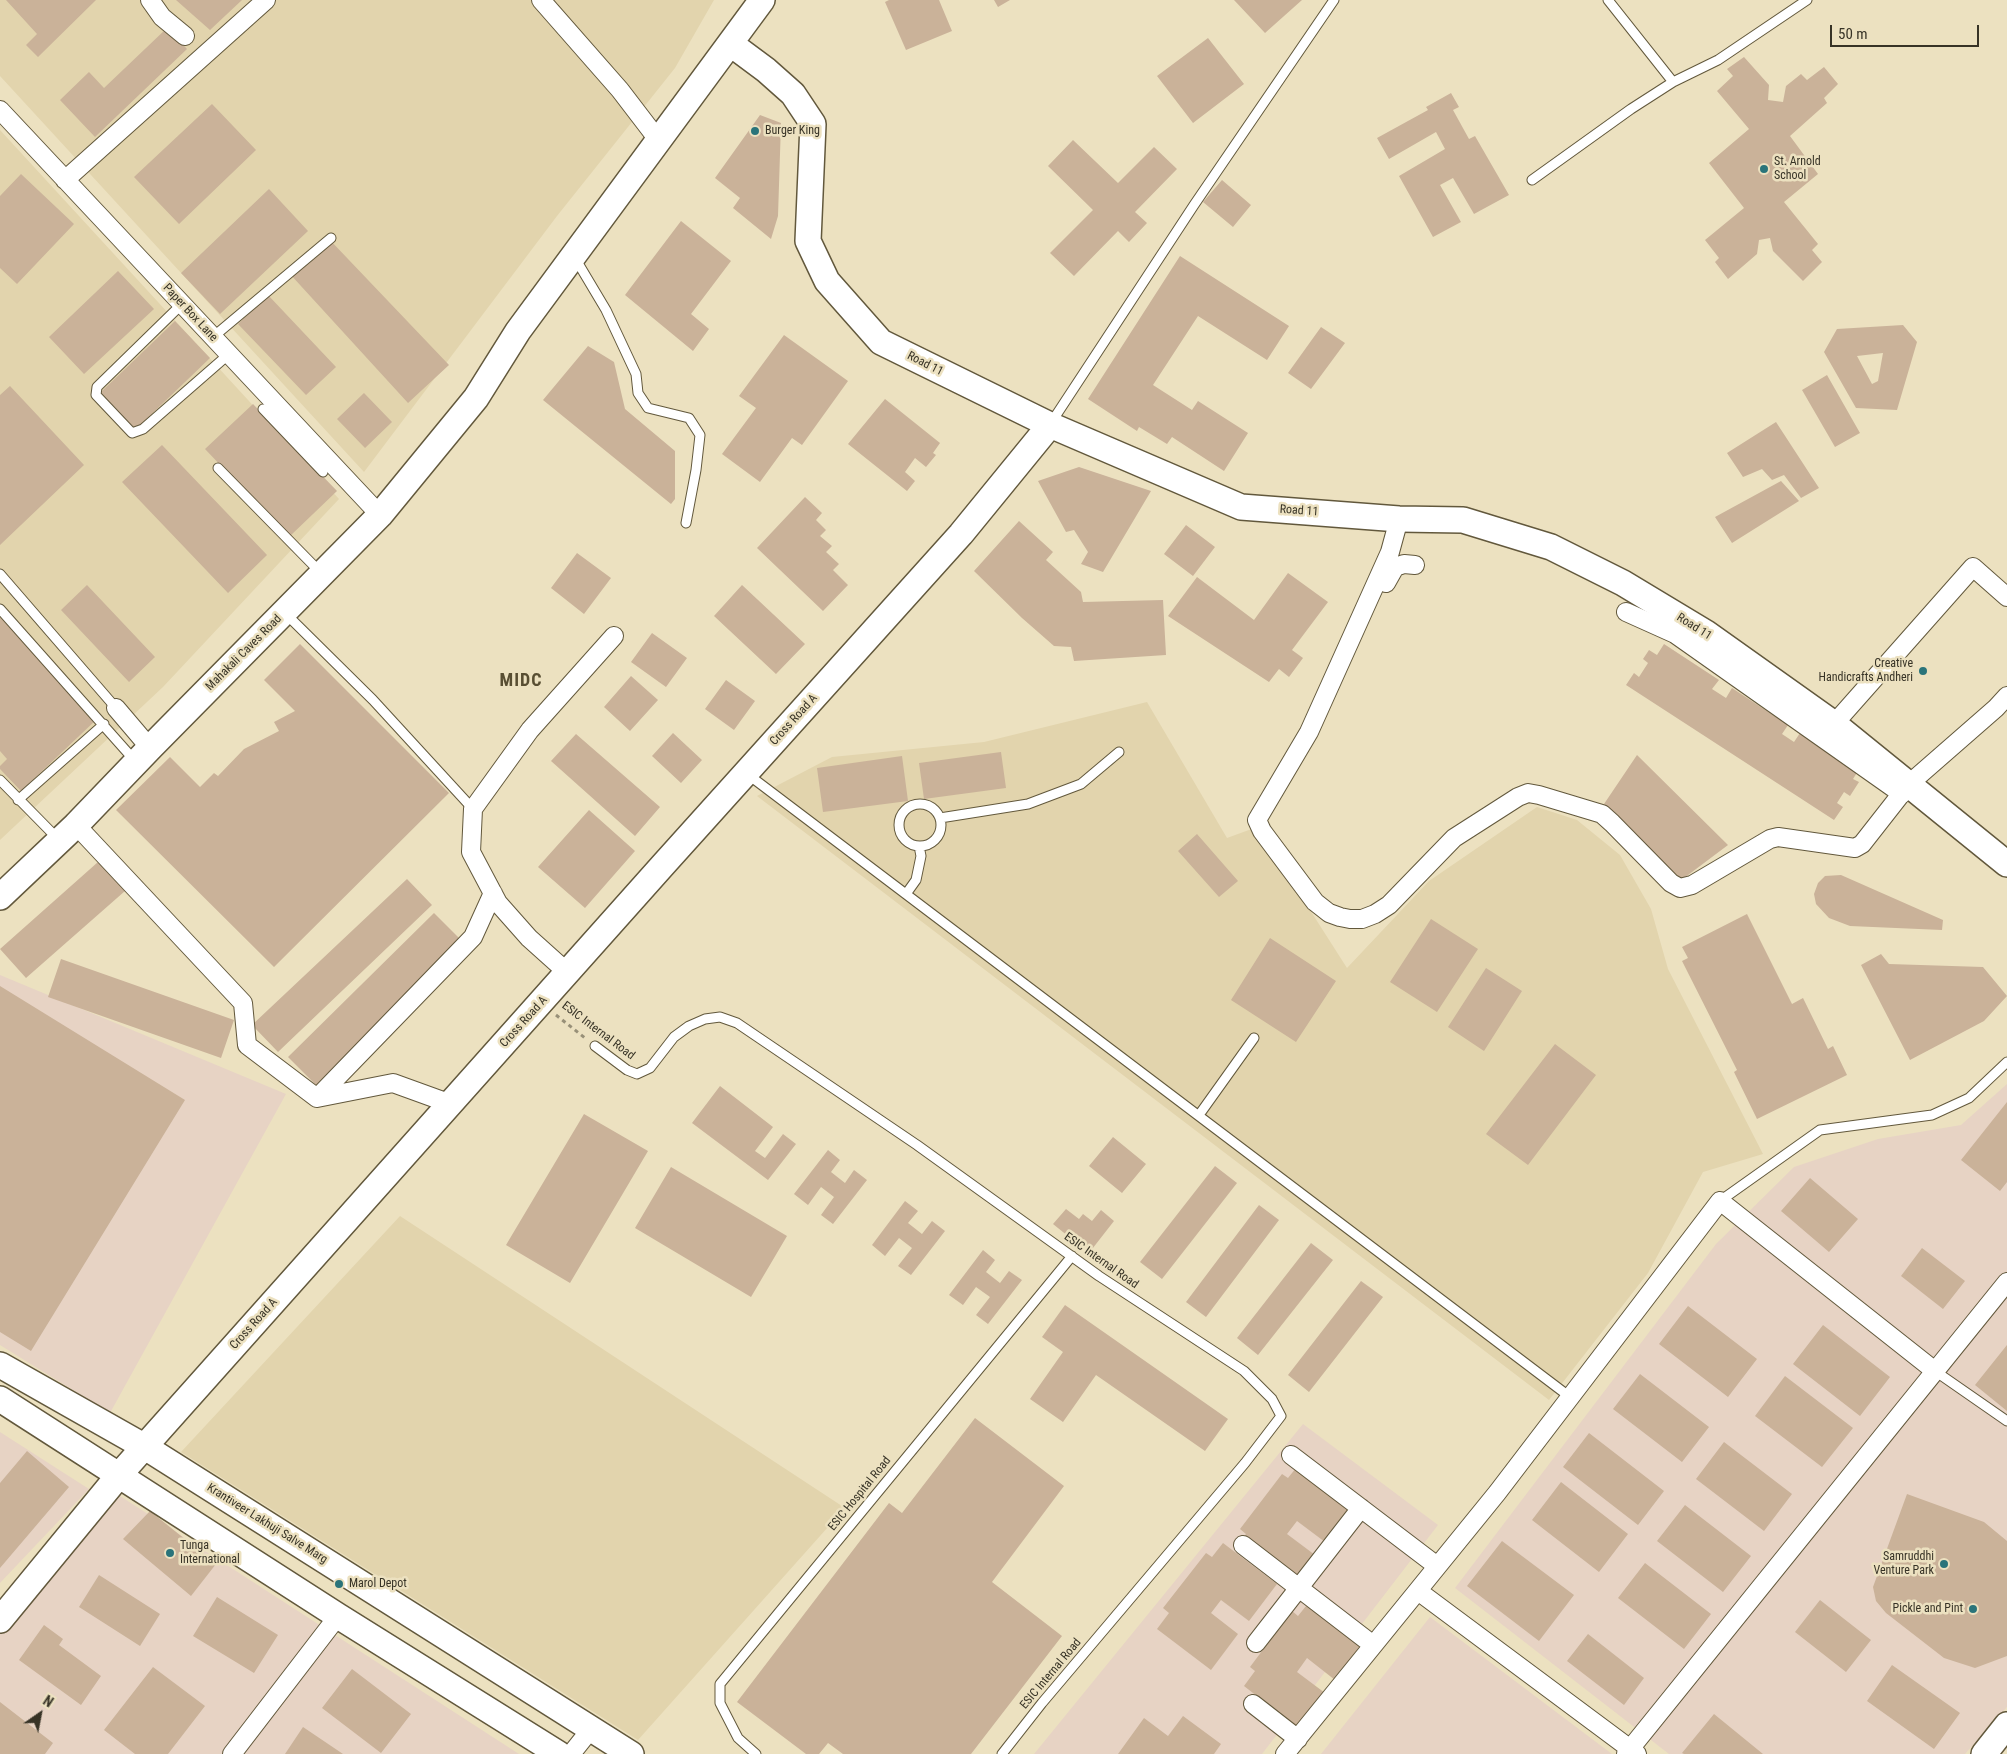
<!DOCTYPE html>
<html>
<head>
<meta charset="utf-8">
<style>
	body { margin:0 }
	#map { position:relative; width:2007px; height:1754px; overflow:hidden; background:#ece1c0; font-family:"Roboto Condensed",sans-serif }
	canvas { display:block }
	.north { position:absolute; left:15px; top:1689px; width:50px; height:50px; -webkit-text-stroke:4px #ece1c0; paint-order:stroke; rotate:33deg; font-size:14px; font-weight:700; line-height:20px; text-align:center; color:#373326 }
	.north::after { content:''; display:block; margin:auto; width:18px; height:22px; background:#373326; clip-path:polygon(50% 0,100% 100%,50% 72%,0 100%) }
	.scale { position:absolute; left:1830px; top:25px; width:149px; height:22px; box-sizing:border-box; border:2px solid #373326; border-top:0; padding-left:6px; font-size:15px; line-height:18px; white-space:nowrap; color:#373326; -webkit-text-stroke:4px #ece1c0; paint-order:stroke }
</style>
</head>
<body>
<div id="map">
<canvas width="2007" height="1754"></canvas>
<div class="north">N</div>
<div class="scale">50 m</div>
</div>
<script>
const ctx = document.querySelector('canvas').getContext('2d');
ctx.lineJoin = 'round';
function paint(path, color) { ctx.fillStyle = color; ctx.fill(path, 'evenodd'); }
const poly = rows => new Path2D(rows.map(r => 'M' + r).join(''));
function stroke(path, color, width, dash) { ctx.strokeStyle = color; ctx.lineWidth = width; ctx.lineCap = dash ? 'butt' : 'round'; ctx.setLineDash(dash || []); ctx.stroke(path); }
function label(font, color, halo, rows, align = 'center') {
  ctx.font = font + ' "Roboto Condensed",sans-serif'; ctx.lineWidth = 5; ctx.setLineDash([]); ctx.textBaseline = 'middle'; ctx.strokeStyle = halo; ctx.fillStyle = color; for (const [text, x, y, turn = 0] of rows) {
    ctx.save(); ctx.translate(x, y); ctx.rotate((+turn || 0) * Math.PI / 180); ctx.textAlign = isNaN(turn) ? turn : align; if (halo) ctx.strokeText(text, 0, 0); ctx.fillText(text, 0, 0); ctx.restore();
  }
}
paint(poly([
	[0,975,286,1094,110,1413,0,1345],
	[2007,1084,2007,1707,1965,1754,1669,1754,1455,1588,1716,1244,1794,1167,1878,1139,1961,1125],
	[1303,1424,1438,1525,1262,1754,1034,1754],
	[0,1432,89,1489,0,1583],
	[120,1496,519,1754,0,1754,0,1631],
	[1430,1617,1612,1754,1321,1754]
]), '#e7d3c4');
paint(poly([
	[0,0,714,0,675,68,557,216,364,472,0,76],
	[0,130,339,499,163,687,0,840],
	[1147,702,1227,838,1257,827,1347,968,1429,881,1537,807,1577,820,1620,855,1651,909,1668,969,1763,1154,1703,1172,1648,1273,1549,1400,757,796,832,757,984,742],
	[400,1216,845,1508,638,1740,181,1452]
]), '#e2d4ad');
paint(poly([
	[6,0,96,0,38,57,26,45,37,34],
	[176,0,242,0,210,30],
	[889,0,939,0,952,31,906,50,885,2],
	[994,0,1010,0,998,7],
	[1234,0,1302,0,1265,33],
	[167,28,187,49,95,137,60,100,89,72,104,88],
	[1208,38,1244,84,1193,123,1157,76],
	[1744,57,1769,85,1768,100,1783,102,1786,86,1801,74,1807,80,1824,67,1838,84,1824,98,1827,103,1790,136,1818,174,1784,202,1818,244,1812,250,1822,262,1803,281,1773,251,1770,238,1759,240,1757,254,1728,279,1715,262,1719,258,1705,240,1744,208,1709,163,1749,129,1717,91,1733,76,1727,69],
	[1451,93,1459,107,1453,110,1469,139,1475,136,1509,195,1474,214,1453,178,1440,185,1461,222,1433,237,1399,176,1445,149,1436,132,1389,159,1377,138,1428,110,1426,107],
	[212,104,256,150,179,224,134,177],
	[760,115,781,123,778,216,771,239,733,208,740,198,715,178],
	[1073,140,1118,183,1154,147,1177,169,1135,212,1147,223,1129,242,1118,231,1074,276,1050,253,1093,210,1048,166],
	[21,174,74,224,17,284,0,268,0,196],
	[1222,180,1251,205,1233,227,1203,202],
	[269,189,308,231,220,314,181,273],
	[681,221,731,261,691,314,709,329,693,351,625,295],
	[328,238,449,365,408,403,290,274],
	[1180,256,1289,326,1267,360,1198,316,1153,385,1192,410,1198,401,1248,433,1224,471,1172,437,1167,444,1139,427,1137,431,1088,399],
	[118,271,154,309,84,374,49,337],
	[268,295,336,367,306,395,238,324],
	[175,321,210,358,135,430,100,393],
	[1903,325,1917,342,1897,410,1856,408,1824,352,1837,329],
	[1883,353,1878,381,1872,384,1857,356],
	[1321,327,1345,343,1311,389,1288,373],
	[784,335,848,381,802,445,792,438,760,482,722,454,756,408,739,396],
	[588,346,614,362,625,409,675,451,675,499,671,504,543,400],
	[1827,375,1860,433,1835,447,1802,390],
	[10,386,84,465,0,545,0,395],
	[364,393,392,422,365,448,337,419],
	[885,399,940,443,933,453,936,455,926,467,915,458,905,472,915,481,907,491,848,444],
	[253,404,337,491,289,537,205,449],
	[1776,422,1819,488,1801,498,1784,475,1772,480,1762,469,1743,477,1727,453],
	[162,445,267,555,228,593,122,482],
	[1079,467,1151,491,1103,572,1081,564,1088,552,1074,530,1066,532,1038,481],
	[1781,481,1799,501,1732,543,1715,517],
	[805,497,822,513,816,520,826,530,820,536,832,546,826,552,839,564,833,570,848,585,823,611,757,548],
	[1019,521,1053,552,1046,560,1081,592,1083,602,1163,600,1166,655,1074,661,1071,647,1054,646,1022,618,974,571],
	[1186,525,1215,547,1193,576,1164,554],
	[577,553,611,578,584,614,551,588],
	[1288,573,1328,602,1292,650,1303,658,1289,677,1279,669,1269,682,1168,616,1197,577,1254,620],
	[87,585,155,657,129,682,61,610],
	[742,585,805,644,776,674,714,616],
	[0,617,97,719,21,791,0,769,0,766,7,759,0,751],
	[652,633,687,658,666,687,631,662],
	[300,644,449,793,274,967,116,810,170,757,200,787,214,773,218,776,244,749,279,731,274,722,295,711,264,680],
	[1664,644,1719,680,1712,689,1726,698,1732,688,1788,725,1782,734,1794,742,1800,733,1858,771,1853,779,1859,782,1850,796,1844,792,1837,803,1843,807,1834,820,1626,685,1634,673,1639,677,1648,663,1643,659,1649,650,1657,655],
	[631,676,658,700,630,731,604,707],
	[726,680,755,701,734,730,705,709],
	[673,733,702,760,681,783,652,756],
	[576,734,660,807,635,836,551,761],
	[1001,752,1006,788,924,799,919,763],
	[1637,755,1728,845,1680,881,1604,804],
	[902,756,908,801,823,812,817,768],
	[589,810,635,851,585,908,538,867],
	[1197,834,1238,881,1219,897,1178,851],
	[98,862,125,891,26,978,0,949],
	[1841,875,1943,920,1942,930,1850,926,1829,918,1816,904,1814,894,1818,883,1825,876],
	[407,879,432,905,278,1052,252,1025],
	[434,913,461,940,316,1085,288,1057],
	[1747,914,1792,1004,1803,998,1828,1049,1833,1046,1847,1075,1757,1119,1734,1072,1737,1070,1682,961,1688,958,1682,947],
	[1431,919,1478,949,1437,1012,1390,982],
	[1270,938,1336,981,1296,1042,1231,1000],
	[1881,954,1889,964,1983,967,2007,996,1984,1021,1910,1060,1861,965],
	[61,959,234,1020,221,1058,48,997],
	[1486,968,1522,991,1484,1051,1448,1027],
	[0,986,185,1100,31,1351,0,1332],
	[1555,1044,1596,1075,1528,1165,1486,1134],
	[720,1086,773,1127,755,1151,765,1158,783,1134,796,1144,768,1180,692,1123],
	[2007,1102,2007,1182,2000,1191,1961,1160],
	[584,1114,648,1151,570,1283,506,1245],
	[1113,1137,1146,1164,1122,1193,1089,1166],
	[828,1150,840,1160,831,1172,845,1183,854,1170,867,1180,833,1224,821,1215,834,1197,821,1187,808,1205,794,1194],
	[1215,1166,1237,1183,1162,1279,1140,1262],
	[671,1167,787,1236,751,1297,635,1228],
	[1810,1178,1858,1219,1829,1252,1781,1211],
	[905,1201,918,1211,908,1223,922,1234,932,1221,945,1231,911,1275,898,1266,912,1248,899,1238,885,1256,872,1245],
	[1259,1205,1279,1220,1206,1317,1186,1302],
	[1066,1209,1079,1219,1083,1214,1092,1221,1101,1210,1114,1221,1089,1253,1053,1224],
	[1311,1243,1333,1260,1258,1355,1237,1338],
	[1922,1248,1965,1281,1943,1309,1901,1276],
	[983,1250,995,1260,986,1272,1000,1283,1009,1271,1022,1280,988,1324,976,1315,990,1297,976,1287,963,1305,949,1295],
	[1361,1281,1383,1297,1309,1392,1288,1375],
	[1065,1305,1228,1419,1205,1451,1096,1375,1063,1422,1030,1399,1063,1352,1042,1337],
	[1688,1306,1757,1359,1728,1397,1659,1344],
	[1823,1325,1890,1377,1860,1416,1793,1364],
	[2007,1345,2007,1411,1975,1385],
	[1640,1374,1709,1427,1682,1462,1613,1409],
	[1785,1376,1853,1428,1822,1467,1755,1416],
	[975,1418,1064,1486,992,1582,1062,1636,971,1754,843,1754,828,1743,819,1754,806,1754,737,1702,889,1503,902,1513],
	[1589,1433,1664,1491,1638,1525,1563,1467],
	[1724,1442,1792,1494,1764,1531,1696,1479],
	[27,1451,69,1487,0,1568,0,1483],
	[1300,1463,1353,1505,1325,1542,1297,1521,1287,1534,1315,1555,1293,1583,1241,1541,1246,1534,1240,1529,1282,1474,1288,1478],
	[1561,1482,1628,1534,1599,1572,1532,1520],
	[1907,1494,1984,1522,2007,1541,2007,1656,1975,1668,1944,1658,1886,1613,1876,1601,1873,1587],
	[1685,1505,1751,1556,1723,1592,1657,1541],
	[150,1511,216,1564,191,1596,123,1539],
	[1502,1541,1574,1595,1539,1641,1467,1586],
	[1223,1543,1277,1584,1249,1621,1221,1600,1211,1613,1238,1634,1211,1670,1157,1629,1169,1613,1163,1608,1206,1553,1212,1557],
	[1645,1563,1711,1614,1684,1649,1618,1598],
	[99,1575,160,1614,140,1646,79,1607],
	[217,1597,278,1635,254,1673,193,1636],
	[1820,1600,1871,1640,1846,1672,1795,1632],
	[1310,1601,1363,1642,1335,1680,1307,1658,1297,1672,1325,1693,1298,1728,1244,1686,1255,1671,1250,1667,1292,1611,1298,1616],
	[44,1625,63,1639,59,1645,101,1676,81,1705,19,1660],
	[1588,1634,1644,1678,1624,1705,1567,1661],
	[1892,1665,1960,1713,1934,1749,1867,1701],
	[153,1667,205,1706,168,1754,135,1754,104,1730],
	[352,1669,411,1714,381,1753,322,1708],
	[0,1702,53,1743,45,1754,0,1754],
	[1714,1714,1763,1754,1684,1754,1682,1753],
	[1183,1716,1221,1744,1214,1754,1118,1754,1144,1718,1168,1736],
	[303,1727,343,1754,285,1754]
]), '#cab299');
const lane = poly([
	[1608,0,1673,82],
	[1532,180,1631,109,1673,82,1718,60,1807,0],
	[575,258,606,310,636,374,638,393,648,408,689,418,700,435,696,470,686,523],
	[182,304,97,387,96,395,132,433,143,429,229,354],
	[213,337,331,238],
	[263,409,323,472],
	[1051,423,1194,205,1334,0],
	[218,468,321,573],
	[0,574,116,708],
	[0,609,136,762],
	[286,614,373,700,473,809],
	[746,773,1570,1397],
	[0,780,58,839],
	[18,800,104,724],
	'899 825a21 21 0 1 1 42 0a21 21 0 1 1-42 0Z',
	[940,818,1028,804,1081,784,1119,752],
	[906,894,916,880,921,856,919,846],
	[595,1046,627,1070,637,1074,650,1068,674,1037,689,1026,705,1019,720,1017,737,1023,917,1145,1099,1276,1244,1371,1272,1399,1281,1416,1245,1463,1042,1703,1002,1754],
	[1199,1115,1254,1038],
	[1720,1201,1820,1130,1932,1115,1969,1098,2007,1062],
	[1935,1371,2007,1421],
	[756,1754,738,1738,720,1703,720,1684,1072,1256]
]);
const street = poly([
	[150,0,162,17,185,36],
	[541,0,620,90,659,141],
	[0,110,380,515],
	[65,180,266,0],
	[1399,519,1390,552,1309,732,1257,820,1262,831,1315,902,1329,913,1340,917,1350,919,1362,919,1375,914,1389,905,1454,838,1518,797,1528,793,1539,795,1602,814,1612,823,1671,883,1680,888,1692,885,1770,839,1778,837,1855,848,1862,844,1909,784,1996,708,2007,696],
	[1386,583,1395,567,1404,564,1415,565],
	[1626,612,1675,634,1902,794],
	[116,708,150,748],
	[1834,724,1973,567,2007,597],
	[76,825,243,1003,247,1045,317,1098,393,1083,451,1104],
	[568,973,529,938,498,903,471,852,473,809,530,730,614,636],
	[317,1098,473,937,493,893],
	[1291,1455,1437,1566],
	[1243,1545,1373,1645],
	[1418,1591,1637,1754],
	[1256,1643,1361,1508],
	[1253,1704,1298,1739],
	[232,1754,338,1616],
	[571,1754,591,1729],
	[1285,1754,1497,1493,1720,1201,1935,1371],
	[1626,1754,2007,1282]
]);
const secondary = poly([
	[731,44,766,70,793,94,813,124,808,241,827,281,881,342,1050,425,1241,507,1399,519,1463,520,1551,547,1623,583,1706,633,1834,724,2007,864],
	[0,897,76,825,150,748,380,515,476,398,518,331,762,0],
	[0,1365,145,1447,631,1754],
	[0,1399,338,1616,559,1754],
	[0,1620,120,1474,663,865,961,534,1050,425],
	[1984,1754,2007,1725]
]);
stroke(lane, '#62583c', 11);
stroke(street, '#62583c', 20);
stroke(secondary, '#62583c', 28);
stroke(poly([
	[556,1015,585,1038]
]), '#989078', 3, [4, 4]);
stroke(lane, '#fff', 9);
stroke(street, '#fff', 18);
stroke(secondary, '#fff', 25);
for (const [x, y, r, color] of [
	[755,131,5,"#2a747a"],
	[1764,169,5,"#2a747a"],
	[1923,671,5,"#2a747a"],
	[170,1553,5,"#2a747a"],
	[1944,1564,5,"#2a747a"],
	[339,1584,5,"#2a747a"],
	[1973,1609,5,"#2a747a"]
]) { const dot = new Path2D(); dot.arc(x, y, r, 0, 2 * Math.PI); ctx.fillStyle = color; ctx.fill(dot); stroke(dot, '#ece1c0', 2); }
label('12px', '#373326', '#ece1c0', [
	["Burger King",765,131],
	["St. Arnold",1774,162],
	["School",1774,176],
	["Creative",1913,664,"right"],
	["Handicrafts Andheri",1913,678,"right"],
	["Tunga",180,1546],
	["International",180,1560],
	["Samruddhi",1934,1557,"right"],
	["Venture Park",1934,1571,"right"],
	["Marol Depot",349,1584],
	["Pickle and Pint",1963,1609,"right"]
], 'left');
label('12px', '#373326', '#ece1c0', [
	["Paper Box Lane",190,313,47],
	["Road 11",925,364,27],
	["Road 11",1299,511,4],
	["Road 11",1694,627,32],
	["Mahakali Caves Road",244,653,-45],
	["Cross Road A",794,720,-48],
	["Cross Road A",524,1022,-48],
	["ESIC Internal Road",598,1031,37],
	["ESIC Internal Road",1101,1261,35],
	["Cross Road A",254,1324,-48],
	["ESIC Hospital Road",860,1494,-51],
	["Krantiveer Lakhuji Salve Marg",267,1524,32],
	["ESIC Internal Road",1051,1674,-50]
]);
ctx.letterSpacing = '1px';
label('bold 18px', '#584e32', '#ece1c0', [
	["MIDC",521,681]
]);
ctx.letterSpacing = '0px';
</script>
</body>
</html>
